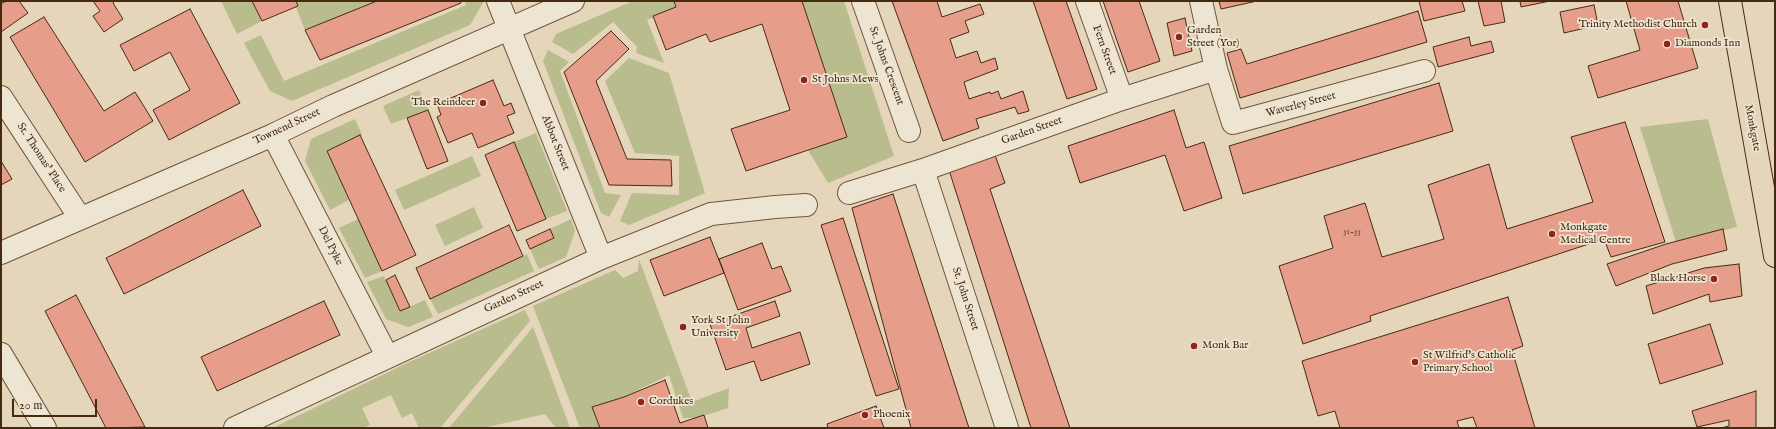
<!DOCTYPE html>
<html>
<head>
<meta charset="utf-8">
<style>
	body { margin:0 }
	#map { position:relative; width:1776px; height:429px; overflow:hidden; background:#e5d5ba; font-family:"IM FELL English",serif }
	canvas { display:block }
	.frame { position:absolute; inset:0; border:2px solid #462b12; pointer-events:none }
	.scale { position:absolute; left:12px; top:399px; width:85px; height:18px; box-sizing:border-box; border:2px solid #462b12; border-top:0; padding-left:5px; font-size:12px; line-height:14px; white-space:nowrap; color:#462b12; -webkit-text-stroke:3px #eee4d2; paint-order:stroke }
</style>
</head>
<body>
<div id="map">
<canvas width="1776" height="429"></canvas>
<div class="frame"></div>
<div class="scale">20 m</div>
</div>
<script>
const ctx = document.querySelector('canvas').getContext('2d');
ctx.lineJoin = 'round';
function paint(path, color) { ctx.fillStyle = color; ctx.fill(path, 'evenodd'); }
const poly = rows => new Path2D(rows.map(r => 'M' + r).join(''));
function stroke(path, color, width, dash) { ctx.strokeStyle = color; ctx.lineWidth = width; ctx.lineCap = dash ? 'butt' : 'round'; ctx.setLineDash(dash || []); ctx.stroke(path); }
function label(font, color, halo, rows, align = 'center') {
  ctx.font = font + ' "IM FELL English",serif'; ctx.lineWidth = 3.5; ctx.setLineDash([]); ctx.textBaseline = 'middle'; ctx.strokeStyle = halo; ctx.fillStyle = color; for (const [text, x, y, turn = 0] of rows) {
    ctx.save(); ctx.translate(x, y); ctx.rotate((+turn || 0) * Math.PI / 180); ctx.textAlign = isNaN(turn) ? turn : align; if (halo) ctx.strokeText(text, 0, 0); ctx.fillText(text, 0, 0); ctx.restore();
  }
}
paint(poly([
	[221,1,252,1,262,21,237,34],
	[296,1,377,1,305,30,295,5],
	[465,1,484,1,470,25,292,101,270,91,244,43,261,35,284,81,466,5],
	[633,1,674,1,676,7,647,20,664,63,636,53,637,47,613,22,573,54,552,42,556,34],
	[802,1,844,1,894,156,828,183,808,150,847,137],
	[548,50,569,62,560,71,605,193,621,195,609,217,601,213,543,61],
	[629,58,669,73,705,193,629,225,620,221,632,193,679,195,679,156,635,153,605,81],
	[419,90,428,110,391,124,383,106],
	[355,119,362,135,327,151,349,200,330,210,305,161,311,139],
	[1708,119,1737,227,1676,242,1640,127],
	[536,133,567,211,546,219,514,142],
	[472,156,481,176,404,210,395,190],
	[474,207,483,228,445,246,435,225],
	[358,219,382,271,365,278,339,228],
	[571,219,575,231,566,257,539,269,530,249,554,238,550,229],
	[527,254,534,271,438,314,430,299],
	[639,259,692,402,729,388,728,408,697,418,683,418,669,375,624,397,593,407,600,428,580,428,533,306,615,270,623,278,638,271],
	[384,276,400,311,425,300,433,317,408,327,386,319,367,282],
	[525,310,530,321,440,428,419,428,412,413,402,418,391,395,362,408,370,425,363,428,273,428,407,363],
	[533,327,570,428,556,428,545,414,483,428,449,428]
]), '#b9bc8c');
const building = poly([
	[6,1,19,1,28,13,1,32,1,4,6,1],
	[93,1,115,1,113,3,123,19,104,32,93,16,100,11,93,1],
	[252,1,296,1,298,6,262,21,252,1],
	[377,1,460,1,461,3,320,60,305,30,377,1],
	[674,1,802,1,847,137,746,171,731,129,790,110,762,24,710,42,706,34,666,50,653,16,676,7,674,1],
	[892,1,937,1,942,17,980,4,984,14,965,21,969,32,950,39,956,58,977,51,981,63,995,58,998,69,964,82,969,99,990,92,991,94,998,91,1001,99,1023,91,1029,111,1018,114,1015,107,976,119,979,128,943,141,892,1],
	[1033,1,1066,1,1097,89,1067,99,1033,1],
	[1103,1,1139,1,1160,61,1128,72,1103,1],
	[1219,1,1257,1,1221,9,1219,1],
	[1419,1,1462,1,1465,11,1424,21,1419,1],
	[1478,1,1501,1,1505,22,1484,26,1478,1],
	[1520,1,1550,1,1521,7,1520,1],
	[1626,1,1678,1,1698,68,1598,98,1588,66,1640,50,1626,1],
	[1594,5,1598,25,1564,33,1560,12,1594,5],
	[190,9,240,103,169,140,153,110,190,90,170,52,134,71,120,45,190,9],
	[1418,11,1427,42,1240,98,1227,53,1241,49,1247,64,1418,11],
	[44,17,104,111,135,92,153,121,85,162,10,37,44,17],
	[1185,18,1192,51,1174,56,1167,23,1185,18],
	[611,31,629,49,596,81,627,159,671,160,672,186,609,185,564,72,611,31],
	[1469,37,1471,46,1491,41,1494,52,1438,67,1433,47,1469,37],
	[493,80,504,106,511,103,515,113,507,116,514,133,478,148,472,133,448,143,437,117,441,115,437,104,493,80],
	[1439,83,1453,131,1243,194,1229,146,1439,83],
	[428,110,448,161,427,169,407,118,428,110],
	[1174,110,1186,148,1204,142,1222,198,1184,211,1165,155,1080,183,1068,146,1174,110],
	[1625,122,1665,242,1611,257,1604,239,1370,316,1371,321,1303,344,1279,266,1333,248,1324,216,1365,203,1382,257,1444,239,1428,185,1489,164,1507,229,1593,202,1571,137,1625,122],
	[360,135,416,255,382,271,327,151,360,135],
	[514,142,546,219,517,231,485,155,514,142],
	[995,155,1005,183,990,189,1070,428,1031,428,949,170,995,155],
	[1,161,12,179,1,185,1,161],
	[243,190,261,226,124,294,106,258,243,190],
	[893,194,969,428,911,428,852,208,893,194],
	[843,218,899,389,876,396,821,225,843,218],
	[509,225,523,256,430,299,416,268,509,225],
	[550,229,554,238,530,249,526,240,550,229],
	[1723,229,1727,250,1672,264,1616,286,1607,264,1666,244,1723,229],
	[710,237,724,273,664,296,650,260,710,237],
	[762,243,772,269,781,266,791,291,738,310,719,259,762,243],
	[1739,264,1742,296,1710,302,1709,294,1653,314,1646,286,1704,268,1739,264],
	[395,275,410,307,400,311,386,280,395,275],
	[76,295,145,427,106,428,45,311,76,295],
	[1508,297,1523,346,1512,350,1535,428,1477,428,1473,417,1457,421,1459,428,1340,428,1335,411,1318,416,1302,361,1508,297],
	[324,301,340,335,217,391,201,357,324,301],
	[775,301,780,316,746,328,752,348,800,332,810,364,761,381,754,361,726,370,710,324,775,301],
	[1710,324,1723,364,1660,384,1648,344,1710,324],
	[665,380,680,423,704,415,708,428,600,428,592,407,624,397,665,380],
	[1756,391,1756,428,1721,428,1729,426,1729,420,1697,427,1692,411,1756,391],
	[876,406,884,428,828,428,827,424,876,406]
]);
paint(building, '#e69d8a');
stroke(building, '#462b12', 1);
const street = poly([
	[498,1,601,258],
	[863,1,909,131],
	[1087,1,1122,99],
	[1201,1,1216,69,1233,123,1424,71],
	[1,97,80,218],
	[273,135,387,356],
	[923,170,1007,428],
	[849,193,923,170,1122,99,1216,69],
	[1,253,273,135,333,106,573,1],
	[1,354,45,428],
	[235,428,601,258,711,214,775,207,806,205]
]);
const primary = poly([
	[1730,1,1775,256]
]);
stroke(street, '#6e563c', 24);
stroke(primary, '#462b12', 24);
stroke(street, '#eee4d2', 22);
stroke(primary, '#e5d5ba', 22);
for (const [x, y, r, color] of [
	[1705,25,4,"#8f2418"],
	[1179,37,4,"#8f2418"],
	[1667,44,4,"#8f2418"],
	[804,80,4,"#8f2418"],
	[483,103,4,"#8f2418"],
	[1552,234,4,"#8f2418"],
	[1714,279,4,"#8f2418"],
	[683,327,4,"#8f2418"],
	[1194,346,4,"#8f2418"],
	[1415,362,4,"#8f2418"],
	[641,402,4,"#8f2418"],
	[865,415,4,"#8f2418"]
]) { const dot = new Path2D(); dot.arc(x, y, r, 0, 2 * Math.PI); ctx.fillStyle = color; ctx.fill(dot); stroke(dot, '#eee4d2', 1.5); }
label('9px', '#6e4830', null, [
	["31-33",1352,232]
]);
label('11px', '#462b12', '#eee4d2', [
	["Trinity Methodist Church",1697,25,"right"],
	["Garden",1187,31],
	["Street (Yor)",1187,44],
	["Diamonds Inn",1675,44],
	["St Johns Mews",812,80],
	["The Reindeer",475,103,"right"],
	["Monkgate",1560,228],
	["Medical Centre",1560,241],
	["Black Horse",1706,279,"right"],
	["York St John",691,321],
	["University",691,334],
	["Monk Bar",1202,346],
	["St Wilfrid's Catholic",1423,356],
	["Primary School",1423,369],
	["Cordukes",649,402],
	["Phoenix",873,415]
], 'left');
label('11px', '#462b12', '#eee4d2', [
	["Fern Street",1104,50,70],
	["St. Johns Crescent",886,66,70],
	["Waverley Street",1301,105,-15],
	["Townend Street",287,127,-25],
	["Monkgate",1752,128,79],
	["Garden Street",1032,131,-20],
	["Abbot Street",555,143,68],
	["St. Thomas' Place",41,158,57],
	["Del Pyke",330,246,63],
	["Garden Street",514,297,-25],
	["St. John Street",965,299,72]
]);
</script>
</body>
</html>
